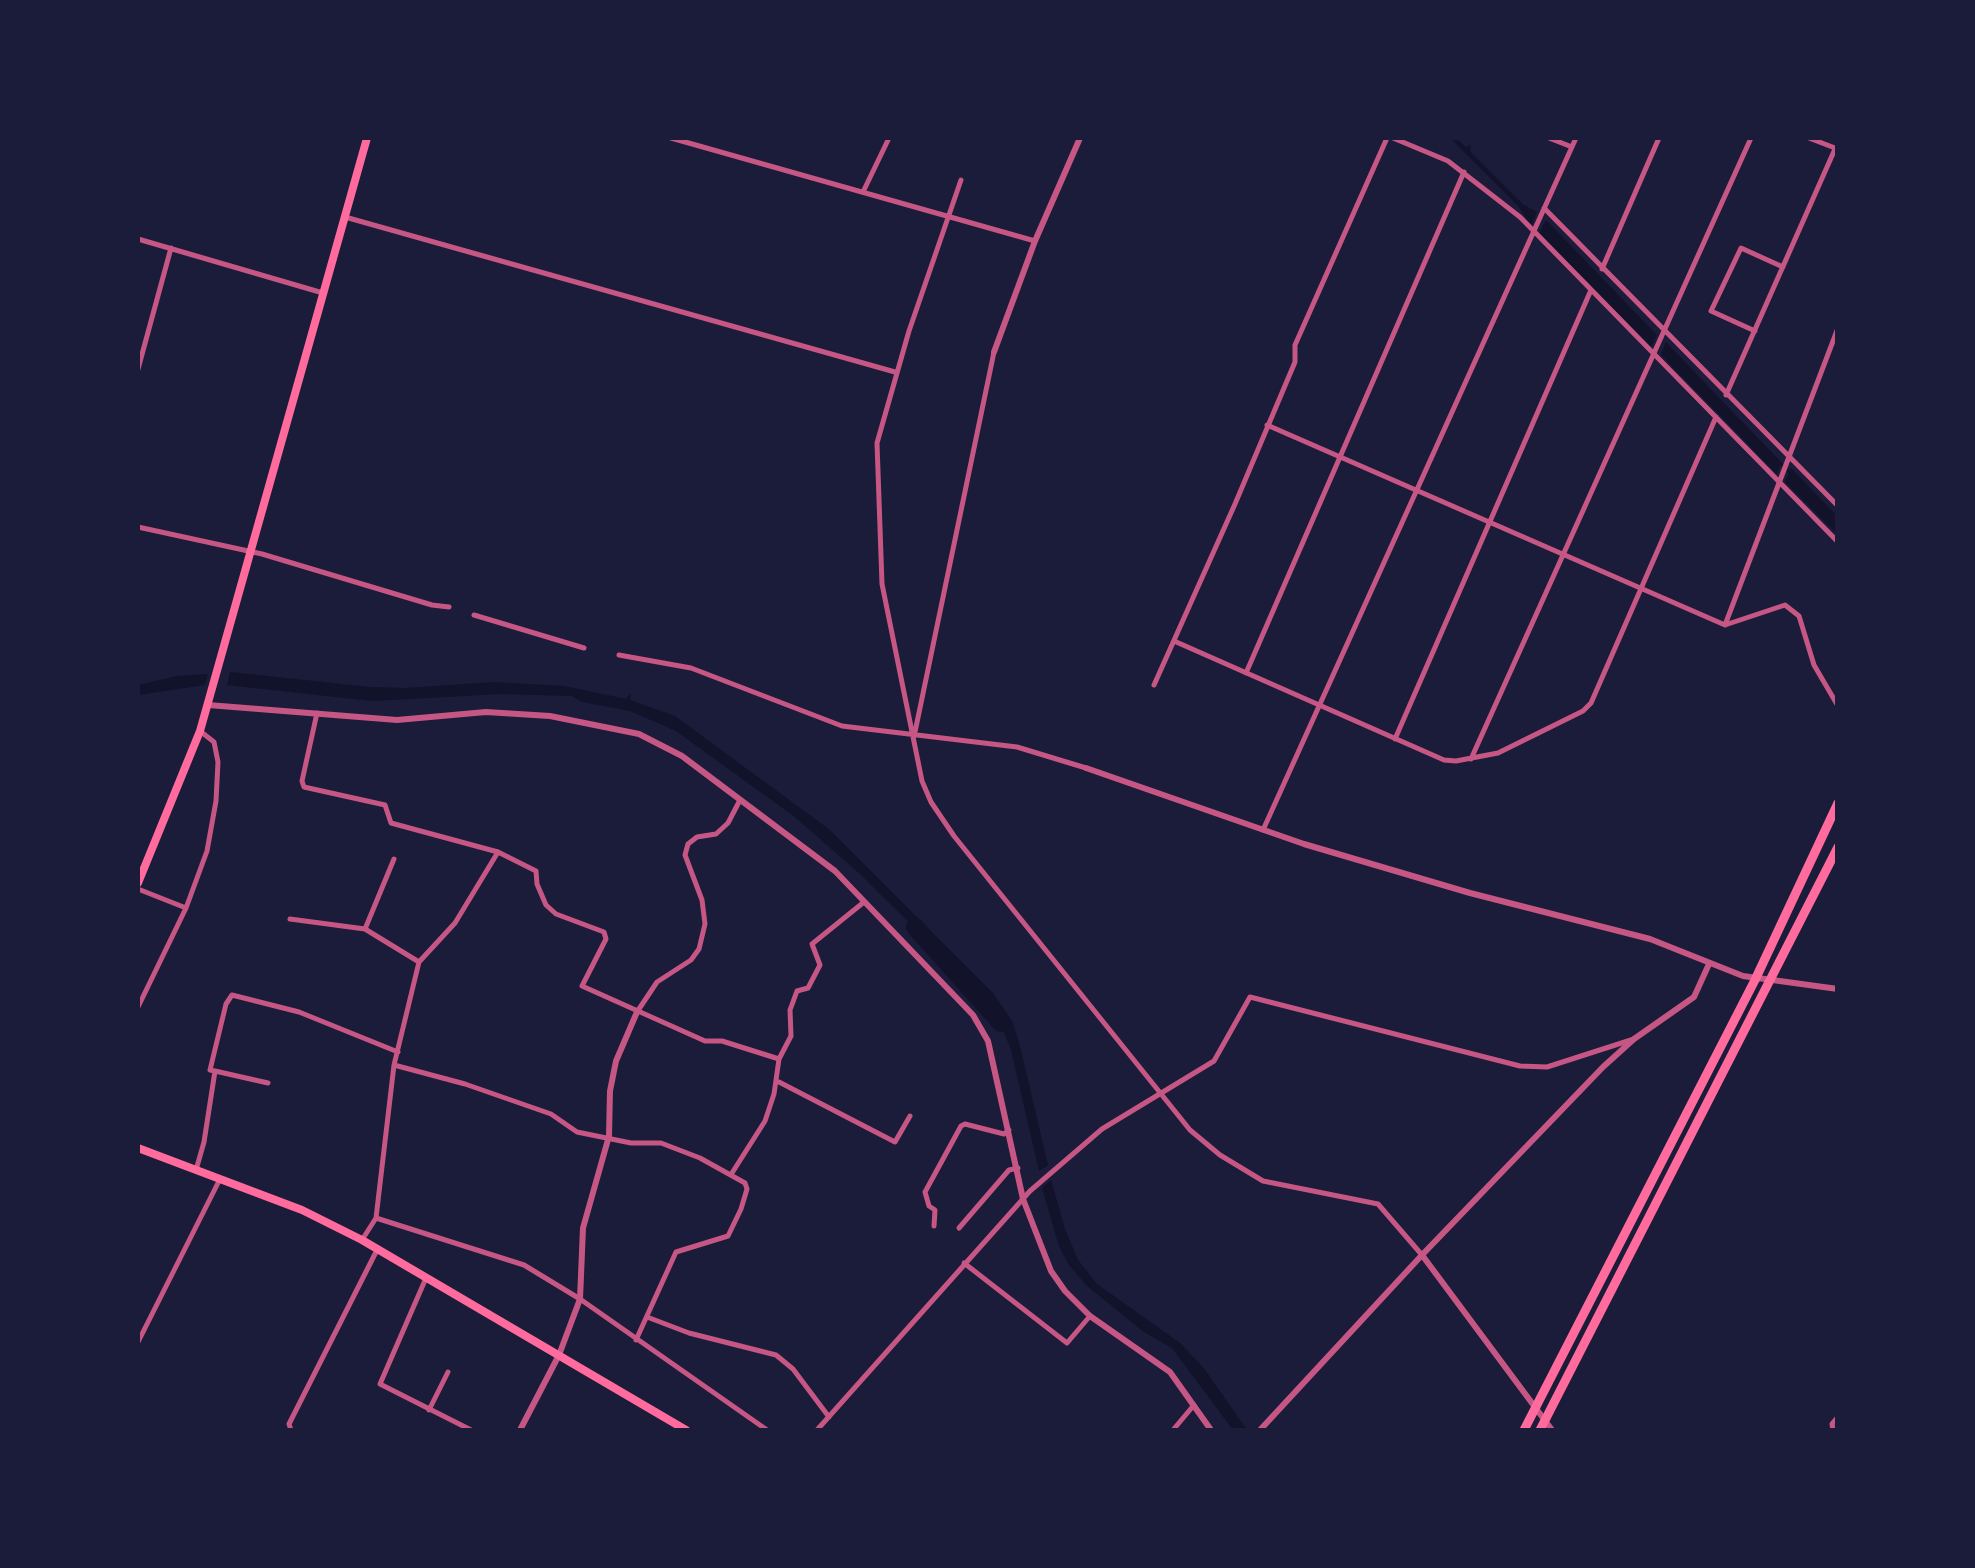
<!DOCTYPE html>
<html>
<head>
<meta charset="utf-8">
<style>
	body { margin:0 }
	#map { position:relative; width:1975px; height:1568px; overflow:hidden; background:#1b1b3a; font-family:"Fira Sans Condensed",sans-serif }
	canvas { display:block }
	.frame { position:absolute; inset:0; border:140px solid #1b1b3a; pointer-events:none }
</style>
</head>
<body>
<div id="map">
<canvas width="1975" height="1568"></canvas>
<div class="frame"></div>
</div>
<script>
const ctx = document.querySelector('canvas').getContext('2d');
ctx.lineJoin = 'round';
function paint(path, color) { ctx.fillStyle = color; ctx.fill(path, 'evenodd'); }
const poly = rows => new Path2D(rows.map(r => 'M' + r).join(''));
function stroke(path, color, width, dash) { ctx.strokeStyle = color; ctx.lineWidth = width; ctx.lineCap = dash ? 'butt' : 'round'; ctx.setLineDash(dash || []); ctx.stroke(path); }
paint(poly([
	[1450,138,1456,138,1466,147,1471,145,1470,151,1524,205,1537,212,1531,226,1519,207],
	[1546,220,1657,335,1651,347,1539,234],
	[1666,342,1781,463,1777,474,1661,355],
	[1791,468,1837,516,1837,534,1785,482],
	[230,672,370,687,406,688,493,682,564,686,626,699,631,693,630,700,675,716,830,830,993,993,1012,1021,1020,1046,1048,1165,1039,1171,1011,1050,998,1017,959,972,860,874,795,817,676,731,630,711,582,702,572,696,500,694,372,701,227,685],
	[208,674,205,685,138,695,138,685,177,676],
	[1051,1180,1065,1229,1078,1260,1097,1284,1180,1343,1203,1367,1247,1430,1233,1430,1172,1348,1144,1332,1087,1286,1069,1265,1059,1246,1042,1188]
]), '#12122b');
stroke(poly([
	[1740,421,1790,473]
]), '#12122b', 2.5);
stroke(poly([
	[915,927,1001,1023]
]), '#12122b', 18);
stroke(poly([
	[671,138,1035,241],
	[1393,138,1448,161,1520,217,1838,542],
	[1549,138,1572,147],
	[1809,138,1835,148],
	[961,180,909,331,877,443,882,584,922,781,931,802,954,836,1190,1130,1220,1155,1263,1181,1378,1204,1422,1255],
	[863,192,889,138],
	[1544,208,1838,506],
	[345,217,895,372],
	[138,239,323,293],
	[1602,269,1659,138],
	[1755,331,1711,311,1741,248,1783,267],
	[138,369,171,248],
	[1726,395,1835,149],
	[1267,425,1725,625,1785,605,1799,616,1814,665,1838,706],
	[138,527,262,554,432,605,449,607],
	[474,615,584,648],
	[1725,625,1838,328],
	[1174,641,1444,760,1456,761,1498,753,1583,711,1591,703,1716,417],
	[619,655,691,668,842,726,1017,747,1086,768],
	[1246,673,1464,172],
	[1154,685,1235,504,1295,362,1295,345,1387,138],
	[317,713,302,781,304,787,385,805,391,823,498,852,536,871,537,884,546,905,556,914,604,932,606,939,582,986,705,1041,722,1041,779,1059],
	[915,732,994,352],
	[1395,739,1591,290],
	[1471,759,1751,138],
	[1263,830,1576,138],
	[138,889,186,908],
	[290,919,365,929,419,962],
	[365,929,394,859],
	[138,1007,186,908,207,851,216,801,218,762,214,742,200,731],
	[637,1012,657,982,691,960,699,949,705,924,702,900,685,855,688,844,697,837,716,834,728,823,740,800],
	[394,1065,465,1084,551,1114,577,1132,631,1143,661,1143,700,1158,745,1183,747,1189,741,1209,728,1236,676,1252,636,1340],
	[215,1071,268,1083],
	[779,1082,895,1142,910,1116],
	[196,1170,204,1142,215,1071,210,1070,226,1004,232,995,299,1012,398,1052],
	[732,1173,765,1121,774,1094,779,1059,791,1036,790,1010,797,991,808,988,820,965,812,944,864,902],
	[376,1218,524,1265,580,1299,767,1430],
	[934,1226,935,1210,929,1206,925,1192,961,1126,965,1124,1004,1134,1009,1130],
	[959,1228,1009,1170,1018,1168],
	[362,1240,376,1218,394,1065,419,962,455,923,498,852],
	[964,1263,1067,1343,1090,1316],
	[426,1278,380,1384,471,1430],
	[647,1317,689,1333,776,1355,793,1369,829,1417],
	[138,1342,220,1179],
	[429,1410,448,1372],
	[291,1430,289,1424,377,1250],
	[817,1430,1030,1191,1102,1129,1214,1061,1250,997,1520,1066,1547,1067,1634,1039],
	[1173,1430,1194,1405],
	[1833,1430,1832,1424,1838,1417]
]), '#c65784', 5);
stroke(poly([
	[994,352,1035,241,1080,138],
	[208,705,397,720,486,712,550,716,639,734,682,756,835,871,973,1015,988,1041,1023,1199,1051,1271,1065,1291,1090,1316,1170,1372,1211,1430],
	[1086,768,1304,844,1470,893,1650,939,1743,976,1838,989],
	[1422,1255,1552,1430],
	[520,1430,559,1355,580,1299,583,1228,609,1136,610,1091,616,1061,637,1012],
	[1260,1430,1422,1255,1603,1067,1634,1039,1694,997,1709,964]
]), '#c65784', 6);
stroke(poly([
	[138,883,200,731,367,138],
	[138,1148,302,1210,362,1240,686,1430]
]), '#ff6b9d', 8);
stroke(poly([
	[1524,1430,1755,980,1838,803],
	[1540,1430,1838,847]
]), '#ff6b9d', 9);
</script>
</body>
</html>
